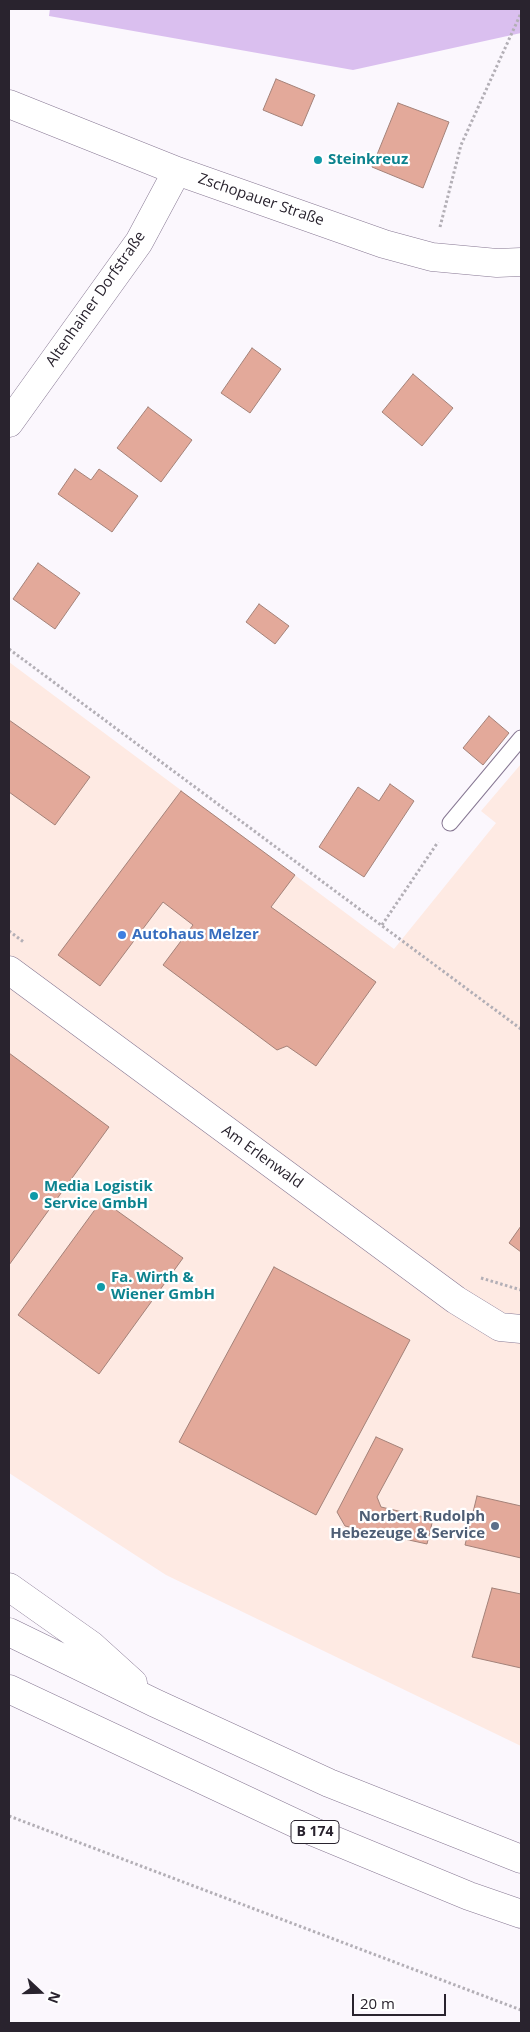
<!DOCTYPE html>
<html>
<head>
<meta charset="utf-8">
<style>
	body { margin:0 }
	#map { position:relative; width:530px; height:2032px; overflow:hidden; background:#fbf7fd; font-family:"Open Sans",sans-serif }
	canvas { display:block }
	.frame { position:absolute; inset:0; border:10px solid #29232e; pointer-events:none }
	.north { position:absolute; left:15px; top:1967px; width:50px; height:50px; -webkit-text-stroke:4px #fff; paint-order:stroke; rotate:111deg; font-size:14px; font-weight:700; line-height:20px; text-align:center; color:#29232e }
	.north::after { content:''; display:block; margin:auto; width:18px; height:22px; background:#29232e; clip-path:polygon(50% 0,100% 100%,50% 72%,0 100%) }
	.scale { position:absolute; left:352px; top:1994px; width:94px; height:22px; box-sizing:border-box; border:2px solid #29232e; border-top:0; padding-left:6px; font-size:15px; line-height:18px; white-space:nowrap; color:#29232e; -webkit-text-stroke:4px #fff; paint-order:stroke }
</style>
</head>
<body>
<div id="map">
<canvas width="530" height="2032"></canvas>
<div class="frame"></div>
<div class="north">N</div>
<div class="scale">20 m</div>
</div>
<script>
const ctx = document.querySelector('canvas').getContext('2d');
ctx.lineJoin = 'round';
function paint(path, color) { ctx.fillStyle = color; ctx.fill(path, 'evenodd'); }
const poly = rows => new Path2D(rows.map(r => 'M' + r).join(''));
function stroke(path, color, width, dash) { ctx.strokeStyle = color; ctx.lineWidth = width; ctx.lineCap = dash ? 'butt' : 'round'; ctx.setLineDash(dash || []); ctx.stroke(path); }
function label(font, color, halo, rows, align = 'center') {
  ctx.font = font + ' "Open Sans",sans-serif'; ctx.lineWidth = 4.5; ctx.setLineDash([]); ctx.textBaseline = 'middle'; ctx.strokeStyle = halo; ctx.fillStyle = color; for (const [text, x, y, turn = 0] of rows) {
    ctx.save(); ctx.translate(x, y); ctx.rotate((+turn || 0) * Math.PI / 180); ctx.textAlign = isNaN(turn) ? turn : align; if (halo) ctx.strokeText(text, 0, 0); ctx.fillText(text, 0, 0); ctx.restore();
  }
}
paint(poly([
	[9,662,394,949,496,823,481,811,521,764,521,1746,166,1575,9,1473]
]), '#feeae3');
paint(poly([
	[50,9,521,9,521,33,353,70,49,16]
]), '#dabfef');
const building = poly([
	[276,79,315,95,302,126,263,110,276,79],
	[398,103,449,122,423,188,372,167,398,103],
	[252,348,281,369,250,413,221,393,252,348],
	[413,374,453,408,422,446,382,412,413,374],
	[148,407,192,440,161,482,117,448,148,407],
	[75,469,91,480,99,469,138,496,112,532,58,494,75,469],
	[38,563,80,593,55,629,13,599,38,563],
	[259,604,289,626,275,644,246,622,259,604],
	[489,716,509,733,483,765,463,748,489,716],
	[9,720,90,777,55,825,9,792,9,720],
	[390,784,414,801,364,877,319,847,358,787,379,801,390,784],
	[181,791,295,875,271,907,376,982,316,1066,287,1046,277,1050,163,965,193,925,163,902,100,986,58,955,181,791],
	[9,1053,109,1127,9,1265,9,1053],
	[102,1200,183,1258,99,1374,18,1315,102,1200],
	[521,1226,521,1252,509,1243,521,1226],
	[274,1267,410,1340,316,1515,179,1442,274,1267],
	[376,1437,403,1449,377,1497,381,1507,433,1519,427,1544,345,1526,337,1512,376,1437],
	[477,1496,521,1506,521,1558,465,1545,477,1496],
	[492,1588,521,1594,521,1668,472,1657,492,1588]
]);
paint(building, '#e3a99a');
stroke(building, '#a48279', 1);
const lane = poly([
	[450,823,521,738]
]);
const street = poly([
	[9,970,456,1300,500,1327,521,1329]
]);
const secondary = poly([
	[9,104,177,171,384,244,432,257,497,263,521,262],
	[9,423,139,242,177,171]
]);
const highway = poly([
	[9,1587,91,1645,133,1683],
	[9,1632,155,1703,329,1783,521,1859],
	[9,1689,314,1832,469,1896,521,1914]
]);
stroke(lane, '#877893', 17);
stroke(street, '#877893', 29);
stroke(secondary, '#877893', 29);
stroke(highway, '#877893', 29);
stroke(poly([
	[440,227,461,145,521,13],
	[9,649,521,1029],
	[382,925,438,842],
	[9,931,25,943],
	[481,1278,521,1290],
	[9,1816,521,2010]
]), '#b3afb6', 3, [2.5, 2.5]);
stroke(lane, '#fff', 15);
stroke(street, '#fff', 28);
stroke(secondary, '#fff', 28);
stroke(highway, '#fff', 28);
for (const [x, y, r, color] of [
	[318,160,5,"#0f9aa8"],
	[122,935,5,"#3f7fe0"],
	[34,1196,5,"#0f9aa8"],
	[101,1287,5,"#0f9aa8"],
	[495,1526,5,"#5c6f8a"]
]) { const dot = new Path2D(); dot.arc(x, y, r, 0, 2 * Math.PI); ctx.fillStyle = color; ctx.fill(dot); stroke(dot, '#fff', 2); }
for (const [x, y, w] of [
	[315,1832,48]
]) { const box = new Path2D(); box.roundRect(x - w / 2, y - 11.5, w, 23, 4); ctx.fillStyle = '#fff'; ctx.fill(box); stroke(box, '#29232e', 1); }
label('bold 14px', '#29232e', null, [
	["B 174",315,1832]
]);
label('bold 15px', '#0d838f', '#fff', [
	["Steinkreuz",328,160],
	["Media Logistik",44,1187],
	["Service GmbH",44,1204],
	["Fa. Wirth &",111,1278],
	["Wiener GmbH",111,1295]
], 'left');
label('15px', '#29232e', '#fff', [
	["Zschopauer Straße",261,200,19],
	["Altenhainer Dorfstraße",96,299,-55],
	["Am Erlenwald",262,1157,36]
]);
label('bold 15px', '#366cbe', '#fff', [
	["Autohaus Melzer",132,935]
], 'left');
label('bold 15px', '#4e5e75', '#fff', [
	["Norbert Rudolph",485,1517],
	["Hebezeuge & Service",485,1534]
], 'right');
</script>
</body>
</html>
